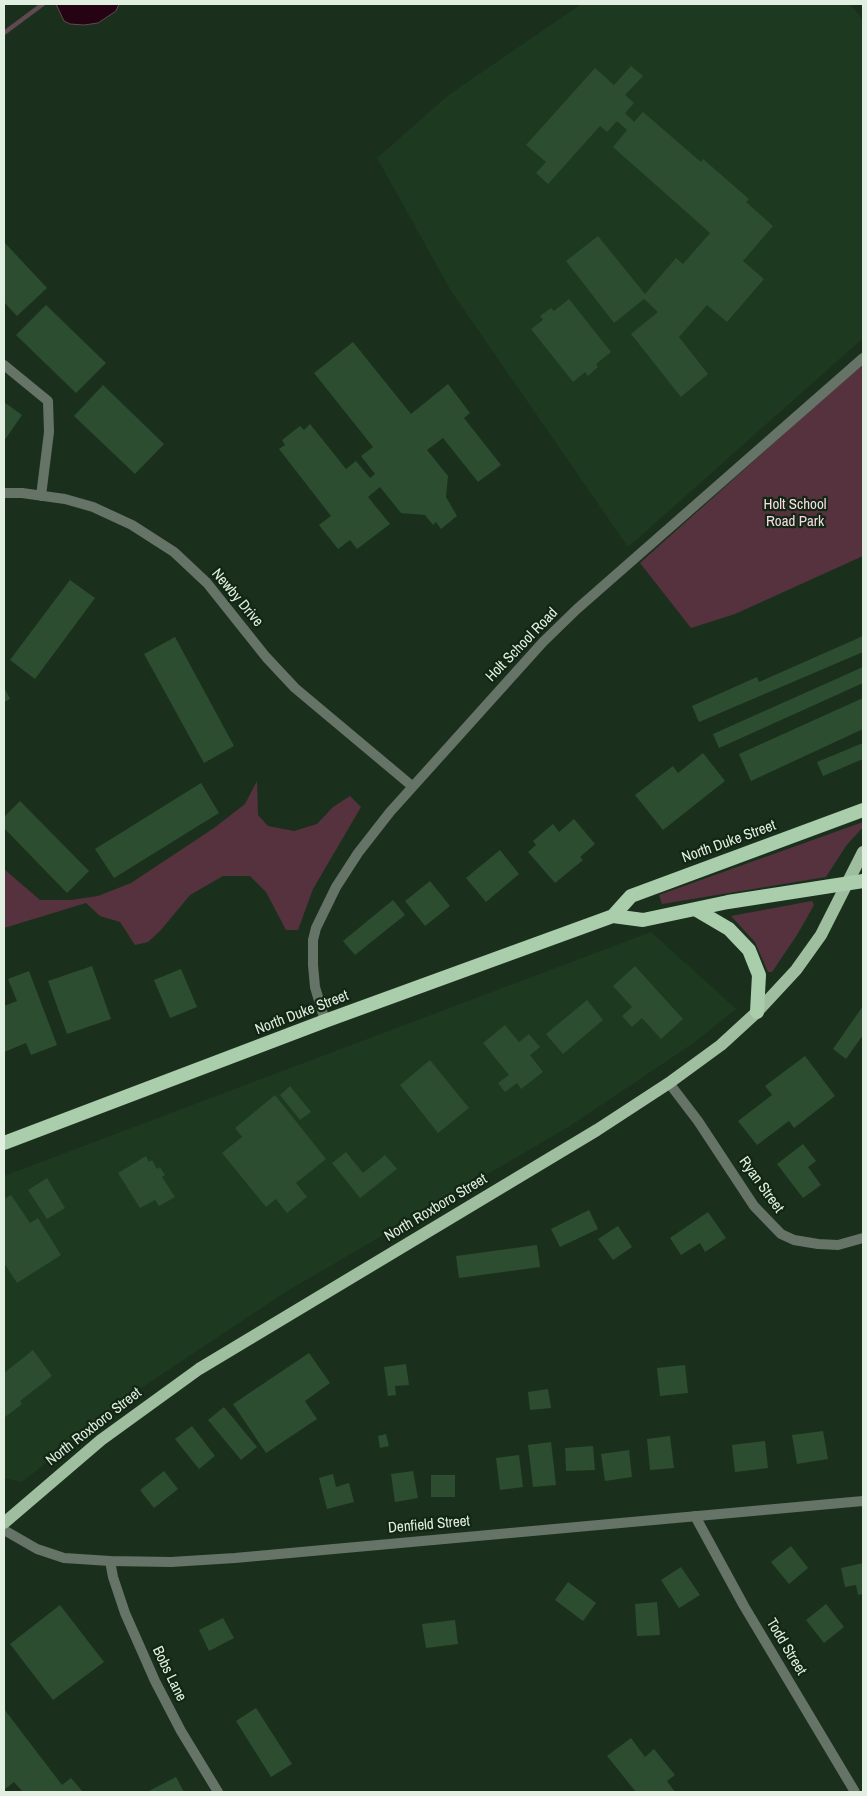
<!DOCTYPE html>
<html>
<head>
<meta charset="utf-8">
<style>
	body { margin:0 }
	#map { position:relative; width:867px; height:1796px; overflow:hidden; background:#1b301c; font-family:"Archivo Narrow",sans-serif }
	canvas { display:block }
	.frame { position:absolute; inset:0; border:5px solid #e1efe1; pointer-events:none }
</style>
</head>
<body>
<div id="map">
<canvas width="867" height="1796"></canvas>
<div class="frame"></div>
</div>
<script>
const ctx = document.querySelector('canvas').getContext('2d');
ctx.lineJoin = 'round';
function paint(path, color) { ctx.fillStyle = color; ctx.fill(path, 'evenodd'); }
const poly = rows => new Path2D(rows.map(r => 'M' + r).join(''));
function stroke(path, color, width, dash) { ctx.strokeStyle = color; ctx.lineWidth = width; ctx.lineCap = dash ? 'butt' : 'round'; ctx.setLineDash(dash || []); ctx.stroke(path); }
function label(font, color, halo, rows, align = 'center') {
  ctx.font = font + ' "Archivo Narrow",sans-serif'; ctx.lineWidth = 4.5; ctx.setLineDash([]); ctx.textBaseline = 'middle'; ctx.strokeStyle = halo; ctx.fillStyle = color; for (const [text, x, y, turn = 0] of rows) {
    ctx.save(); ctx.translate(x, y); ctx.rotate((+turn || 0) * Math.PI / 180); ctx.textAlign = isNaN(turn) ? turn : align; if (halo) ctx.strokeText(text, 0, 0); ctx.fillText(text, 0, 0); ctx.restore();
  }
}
paint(poly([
	[579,4,850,4,863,20,863,338,628,547,451,291,377,158,450,94,580,5],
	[651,932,736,1009,695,1042,570,1126,284,1293,132,1394,22,1482,4,1478,4,1176]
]), '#1d391f');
paint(poly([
	[863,363,863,556,735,614,691,628,640,563],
	[257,781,258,815,268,826,294,831,317,824,333,807,350,796,361,807,313,889,298,930,286,930,266,892,250,876,223,876,190,895,160,931,148,942,135,945,120,922,100,916,86,903,4,928,4,869,40,900,71,900,98,896,131,883,214,828,245,804],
	[863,822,863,827,846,846,826,877,662,904,659,895],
	[812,901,814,905,797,935,772,972,768,972,755,942,731,916]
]), '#56323f');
const water = poly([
	[56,4,119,4,116,11,98,23,84,25,70,24,64,21,56,4]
]);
paint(water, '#260312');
stroke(water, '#5e4a50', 1);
stroke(poly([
	[4,33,43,4]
]), '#5e4a50', 4.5);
paint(poly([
	[631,66,643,76,625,95,634,103,625,113,634,122,643,112,701,162,703,159,749,199,746,202,773,226,743,261,764,279,727,322,707,305,679,337,708,374,681,397,631,334,658,312,644,299,614,323,566,261,598,236,645,294,676,258,683,264,710,233,613,147,627,130,617,121,607,132,600,126,548,184,536,173,546,162,526,145,595,68,614,85],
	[4,242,47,288,17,316,4,302],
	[569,299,611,352,596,364,598,367,588,376,585,372,573,382,531,329,543,320,540,316,551,308,554,311],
	[46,305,106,363,76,393,16,335],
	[353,342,411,414,448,384,470,413,464,418,501,465,478,482,443,438,427,450,448,476,446,497,457,516,441,529,436,522,433,525,425,515,401,513,380,487,368,497,390,524,357,549,350,540,338,549,319,525,331,516,279,449,285,445,282,440,300,426,304,430,310,424,346,469,356,461,370,478,375,474,361,456,373,447,314,373],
	[103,385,164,444,135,474,74,416],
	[4,402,22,415,4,441],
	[70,580,95,598,35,679,10,660],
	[863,636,863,652,699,722,692,706,757,677,759,682],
	[175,637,234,746,204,763,144,654],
	[863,667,863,683,719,748,713,734],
	[4,687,10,699,4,702],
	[863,698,863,729,751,781,739,754],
	[863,743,863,759,823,776,817,762],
	[703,753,725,781,663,830,635,795,673,766,678,773],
	[201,783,219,813,114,878,95,849],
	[20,801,89,871,67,893,4,828,4,817],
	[574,819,595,844,580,857,583,860,555,883,528,852,536,845,533,841,553,824,559,832],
	[500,850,519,874,486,902,466,878],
	[430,881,450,906,425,926,405,901],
	[393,900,405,915,355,955,343,941],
	[92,966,111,1019,67,1034,48,981],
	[635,966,683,1019,661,1039,642,1018,632,1027,622,1016,632,1007,613,986],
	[181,969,197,1007,170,1018,154,980],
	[29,971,57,1045,31,1055,26,1043,4,1052,4,1006,17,1001,8,979],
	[587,1000,603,1020,563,1054,546,1034],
	[863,1006,863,1035,846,1059,833,1049],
	[505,1025,519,1042,529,1034,540,1047,530,1055,543,1072,521,1089,517,1083,505,1092,498,1083,509,1075,483,1043],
	[805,1056,835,1096,794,1128,789,1121,757,1145,738,1121,772,1095,765,1086],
	[430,1060,469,1108,438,1133,400,1085],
	[290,1086,311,1112,300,1120,280,1095],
	[275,1095,326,1159,296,1183,307,1197,287,1213,276,1199,266,1207,222,1153,242,1137,235,1128],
	[803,1144,816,1161,808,1167,821,1185,803,1198,777,1164],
	[346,1152,363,1173,385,1155,397,1169,360,1198,332,1163],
	[146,1156,149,1162,152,1160,157,1169,160,1167,165,1175,162,1177,175,1197,159,1206,155,1200,140,1208,118,1173],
	[47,1178,65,1208,47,1219,28,1190],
	[11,1195,30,1223,38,1218,61,1255,17,1283,4,1263,4,1199],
	[589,1210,598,1229,560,1247,551,1229],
	[708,1212,726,1238,705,1252,700,1243,681,1255,670,1238],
	[618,1226,632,1247,613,1260,598,1239],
	[537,1245,540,1267,459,1278,456,1256],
	[33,1350,52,1376,20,1401,22,1404,4,1418,4,1373],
	[309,1353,330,1383,305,1401,317,1419,266,1453,233,1404],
	[406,1364,409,1385,395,1386,396,1395,388,1396,384,1367],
	[685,1365,688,1393,660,1396,657,1368],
	[548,1389,551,1408,530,1410,528,1392],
	[224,1407,257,1447,241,1460,208,1420],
	[192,1426,215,1456,199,1469,175,1439],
	[823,1431,828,1459,797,1464,792,1435],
	[386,1434,389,1446,380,1448,378,1436],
	[670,1436,674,1468,650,1470,647,1439],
	[765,1441,768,1468,735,1472,732,1445],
	[551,1442,556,1485,533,1487,528,1445],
	[593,1446,595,1470,566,1471,565,1448],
	[629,1450,632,1477,605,1481,601,1454],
	[519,1455,523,1487,500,1490,496,1458],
	[164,1471,178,1489,154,1508,140,1490],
	[413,1471,418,1498,395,1502,391,1474],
	[333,1474,336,1487,349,1483,354,1502,327,1509,319,1478],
	[431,1475,455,1475,455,1497,431,1497],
	[791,1546,808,1568,789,1584,771,1562],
	[863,1563,863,1594,858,1595,856,1585,845,1587,841,1568],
	[681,1567,700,1595,679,1608,661,1580],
	[568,1582,596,1603,583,1621,555,1600],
	[657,1602,660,1635,637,1636,635,1604],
	[826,1604,844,1627,824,1643,806,1620],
	[60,1605,104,1662,53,1700,10,1644],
	[223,1618,234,1638,209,1651,199,1630],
	[455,1620,458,1644,426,1648,422,1624],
	[256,1708,292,1764,271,1777,236,1721],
	[4,1709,62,1785,71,1778,83,1792,23,1792,14,1782,4,1790],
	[631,1738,645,1757,654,1749,675,1775,667,1781,675,1792,636,1792,607,1756],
	[176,1777,184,1792,147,1792]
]), '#2c4d2f');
stroke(poly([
	[4,365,48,401,49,432,41,496],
	[4,493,22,493,65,499,93,507,132,525,174,552,207,583,266,657,295,688,412,786],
	[325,1021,315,987,313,965,313,940,316,928,336,887,358,853,390,812,543,642,577,609,863,358],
	[669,1083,698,1121,754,1206,781,1234,794,1240,818,1244,838,1245,863,1238],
	[695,1516,744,1606,855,1792],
	[110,1561,113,1577,125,1613,155,1681,181,1731,218,1792]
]), '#657466', 10);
stroke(poly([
	[4,1530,37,1549,64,1558,110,1561,171,1562,235,1558,863,1501]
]), '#657466', 10);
stroke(poly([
	[4,1523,101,1440,199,1369,597,1130,669,1083,721,1045,757,1012,796,970,821,935,863,852]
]), '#9fbea0', 12);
stroke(poly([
	[695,909,729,929,749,950,759,975,757,1012],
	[613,916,631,896,863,810],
	[4,1143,325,1021,613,916,643,920,728,902,863,881]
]), '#aacdac', 14);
label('15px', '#f9d9e3', '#112613', [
	["Holt School",795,505],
	["Road Park",795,522]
]);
label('15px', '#e1efe1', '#112613', [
	["Newby Drive",237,598,50],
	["Holt School Road",522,645,-46],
	["North Duke Street",729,842,-20],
	["North Duke Street",302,1013,-21],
	["Ryan Street",761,1185,54],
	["North Roxboro Street",436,1208,-31],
	["North Roxboro Street",94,1427,-38],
	["Denfield Street",429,1525,-5],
	["Todd Street",786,1647,59],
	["Bobs Lane",169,1674,64]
]);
</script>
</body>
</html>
